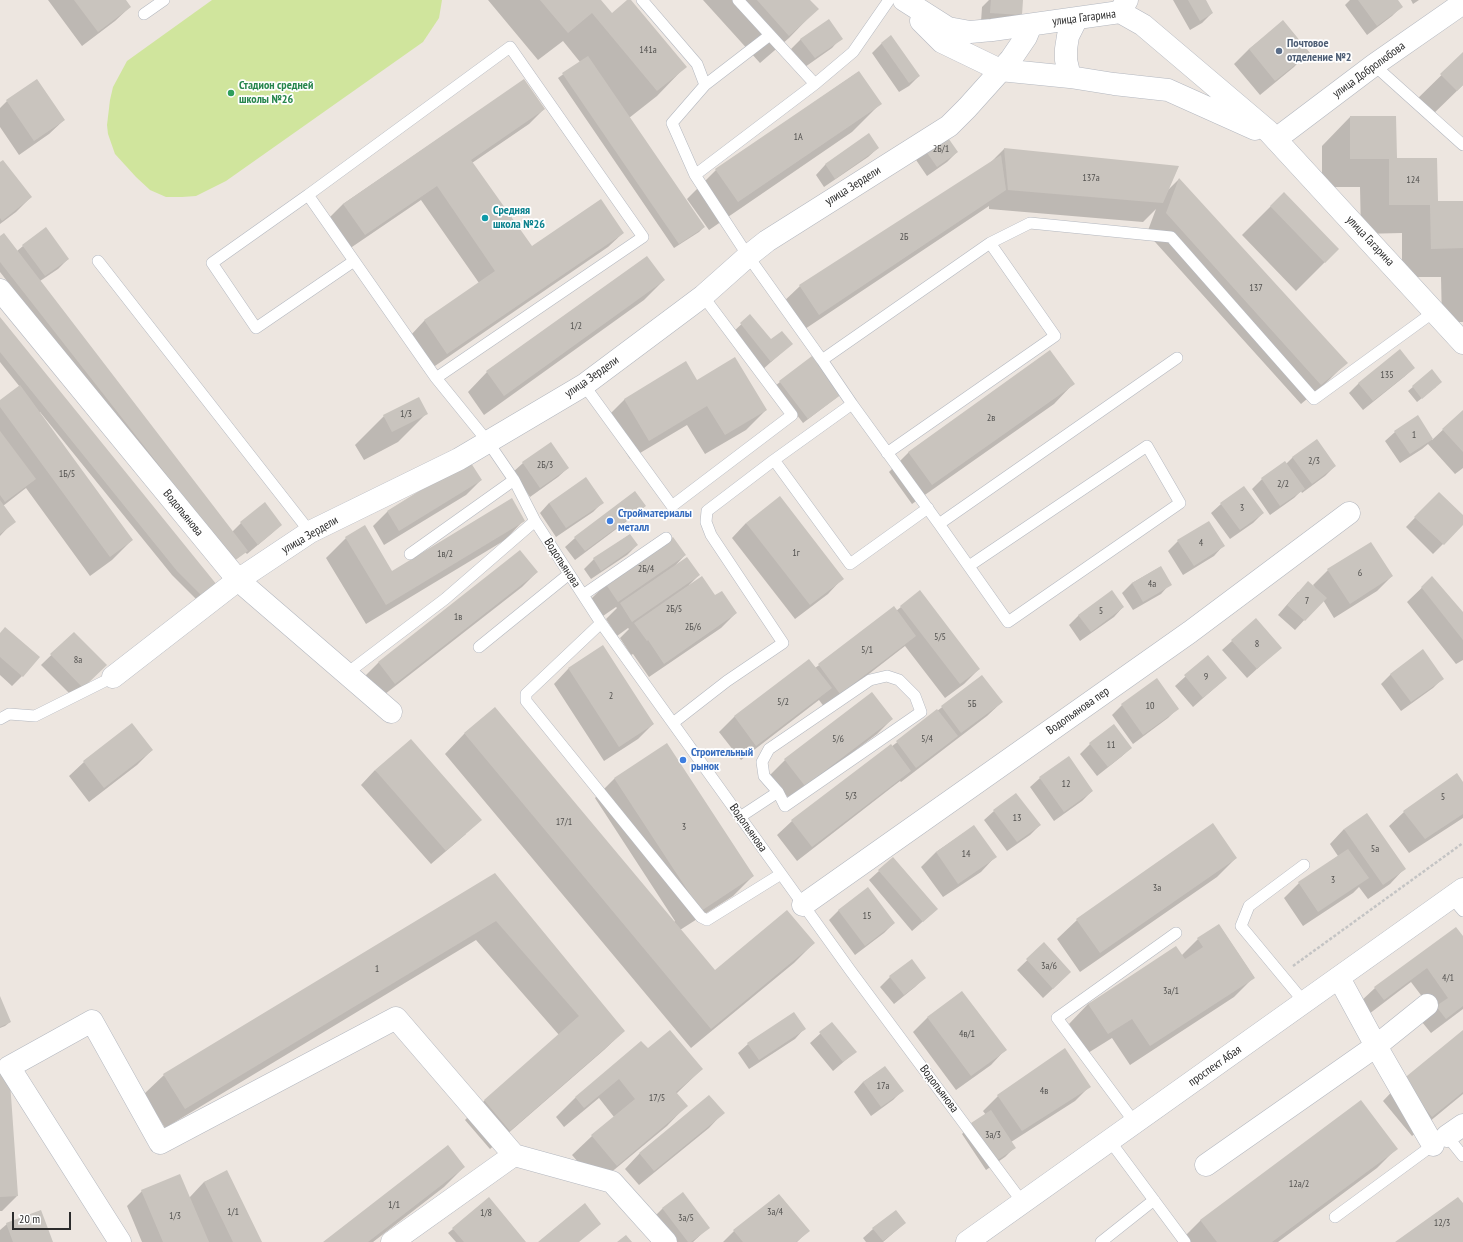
<!DOCTYPE html>
<html>
<head>
<meta charset="utf-8">
<style>
	body { margin:0 }
	#map { position:relative; width:1463px; height:1242px; overflow:hidden; background:#ede6e0; font-family:"PT Sans Narrow",sans-serif }
	canvas { display:block }
	.scale { position:absolute; left:12px; top:1212px; width:59px; height:18px; box-sizing:border-box; border:2px solid #2c2c2c; border-top:0; padding-left:5px; font-size:12px; line-height:14px; white-space:nowrap; color:#2c2c2c; -webkit-text-stroke:3px #fff; paint-order:stroke }
</style>
</head>
<body>
<div id="map">
<canvas width="1463" height="1242"></canvas>
<div class="scale">20 m</div>
</div>
<script>
const ctx = document.querySelector('canvas').getContext('2d');
ctx.lineJoin = 'round';
function paint(path, color) { ctx.fillStyle = color; ctx.fill(path, 'evenodd'); }
const poly = rows => new Path2D(rows.map(r => 'M' + r).join(''));
function stroke(path, color, width, dash) { ctx.strokeStyle = color; ctx.lineWidth = width; ctx.lineCap = dash ? 'butt' : 'round'; ctx.setLineDash(dash || []); ctx.stroke(path); }
function label(font, color, halo, rows, align = 'center') {
  ctx.font = font + ' "PT Sans Narrow",sans-serif'; ctx.lineWidth = 3.5; ctx.setLineDash([]); ctx.textBaseline = 'middle'; ctx.strokeStyle = halo; ctx.fillStyle = color; for (const [text, x, y, turn = 0] of rows) {
    ctx.save(); ctx.translate(x, y); ctx.rotate((+turn || 0) * Math.PI / 180); ctx.textAlign = isNaN(turn) ? turn : align; if (halo) ctx.strokeText(text, 0, 0); ctx.fillText(text, 0, 0); ctx.restore();
  }
}
paint(poly([
	[212,0,442,0,439,18,423,42,226,181,196,196,182,197,166,197,150,190,136,177,115,154,108,134,107,125,110,100,113,87,127,61]
]), '#d0e59d');
paint(poly([
	[48,0,125,0,130,7,115,21,82,46],
	[488,0,600,0,612,14,630,0,685,67,657,96,629,118,704,227,699,232,674,248,558,78,580,62,563,41,538,60],
	[703,0,809,0,817,9,789,38,760,63],
	[989,0,1022,0,1021,15,981,22,982,7],
	[1173,0,1205,0,1212,13,1202,23,1190,30],
	[1350,0,1396,0,1401,7,1392,16,1367,35,1345,5],
	[1411,0,1419,0,1413,4],
	[1283,22,1308,52,1294,67,1260,95,1234,64,1249,49],
	[891,37,919,76,909,86,899,92,872,53,881,44],
	[841,38,832,48,805,67,791,49,801,39],
	[1463,54,1463,85,1428,119,1412,104],
	[858,72,880,104,852,132,709,230,687,199,716,170],
	[524,80,544,109,529,124,472,163,531,248,623,233,608,247,432,368,410,336,424,321,479,283,421,200,349,249,328,219,343,204],
	[7,101,64,120,49,134,19,155,0,127,0,108],
	[1350,117,1437,202,1463,202,1463,322,1442,322,1441,277,1402,277,1402,233,1361,234,1360,187,1322,187,1322,146],
	[869,135,878,148,868,157,824,187,816,175,825,165],
	[924,148,957,152,947,162,927,176,914,157],
	[1004,149,1178,167,1168,190,1179,179,1346,363,1327,382,1301,404,1147,233,1156,209,1143,222,989,209,989,206,799,333,780,305,800,286,990,163],
	[0,163,31,197,16,212,0,224],
	[1284,193,1338,249,1296,291,1242,235],
	[0,237,17,251,23,246,68,259,58,269,40,281,232,532,241,523,281,525,271,534,247,554,245,552,229,565,0,272],
	[664,280,644,300,484,415,468,392,487,372],
	[750,316,771,341,791,344,761,371,731,334],
	[0,318,216,585,199,602,172,575,40,412,39,413,132,540,112,560,90,576,26,488,3,506,14,521,0,536,0,401,20,387,0,362],
	[1414,368,1404,377,1363,410,1349,393,1359,383],
	[1432,371,1436,387,1417,402,1408,391],
	[697,381,766,410,746,430,705,454,687,425,630,459,605,419,625,399],
	[780,382,836,398,803,423,775,386],
	[1073,384,1054,404,912,504,889,472,909,452],
	[1463,411,1463,468,1455,474,1428,444,1422,449,1400,463,1385,441,1395,432,1418,417,1432,440],
	[427,413,398,442,364,460,355,445,384,416],
	[1293,457,1335,466,1325,476,1302,493,1301,491,1294,498,1270,515,1252,489,1262,479,1285,463,1286,464],
	[469,461,481,480,466,495,384,545,373,526,387,512],
	[523,463,568,468,558,477,530,497,513,472],
	[1439,493,1463,517,1463,524,1433,554,1406,527],
	[549,503,602,503,593,512,556,537,540,513],
	[1221,504,1263,513,1253,523,1230,539,1211,513],
	[644,505,635,515,575,560,565,547,575,538],
	[524,520,505,540,366,624,326,558,346,538,364,527,392,572],
	[746,523,842,579,828,594,795,619,732,538],
	[629,535,637,545,627,555,591,579,584,569,594,559],
	[1178,541,1223,546,1214,556,1183,575,1168,551],
	[520,552,537,572,522,587,380,698,364,677,378,663],
	[685,555,674,567,699,575,689,585,714,597,736,613,721,628,649,677,633,654,631,655,620,638,629,629,628,628,617,636,606,619,617,608,616,607,603,616,591,599,606,584],
	[1160,567,1170,584,1161,594,1133,610,1122,593,1132,583],
	[1328,570,1392,576,1377,591,1334,618,1323,600,1295,630,1278,615,1298,592,1316,589,1313,585],
	[1432,578,1463,613,1463,660,1456,664,1407,602],
	[901,607,979,669,964,684,945,698,905,646,825,708,819,700,741,760,719,732,734,717,809,660,815,668,896,611],
	[1123,607,1114,617,1080,641,1069,625,1079,615],
	[74,633,105,665,73,697,41,665],
	[0,634,22,676,12,686,0,675],
	[1232,641,1280,648,1247,678,1222,650],
	[602,647,653,724,638,739,604,761,554,684,568,669],
	[1208,656,1226,678,1193,707,1175,686],
	[1391,674,1443,678,1433,688,1401,711,1381,684],
	[982,676,1002,702,987,716,901,782,900,781,797,861,777,835,792,821,891,747],
	[1157,680,1178,708,1168,718,1133,744,1112,715,1122,705],
	[872,693,892,719,877,734,790,800,770,775,785,760],
	[495,709,674,922,675,921,595,798,614,779,667,745,753,876,733,896,680,930,715,971,814,943,794,963,691,1048,445,754,464,734],
	[1090,744,1131,748,1121,757,1097,776,1080,754],
	[152,750,137,765,89,802,69,776,84,762],
	[375,770,466,834,431,864,361,785],
	[1040,778,1092,791,1082,801,1054,821,1030,787],
	[1463,784,1463,818,1409,853,1389,826,1404,812],
	[994,811,1040,825,1030,835,1007,851,984,820],
	[974,826,995,857,981,872,943,897,921,867,936,852],
	[1344,829,1404,869,1390,884,1368,899,1359,887,1353,893,1303,926,1284,898,1299,883,1338,856,1330,844],
	[1236,858,1217,877,1080,972,1057,939,1077,920],
	[879,871,937,909,912,931,869,880],
	[494,875,624,1031,604,1050,490,1149,465,1120,484,1101,559,1035,476,940,165,1128,144,1094,164,1075],
	[839,910,894,923,884,933,855,955,829,920],
	[1219,925,1254,977,1234,997,1130,1065,1112,1038,1088,1053,1069,1024,1088,1004,1181,956,1198,939],
	[1463,938,1463,1009,1431,1033,1422,1022,1433,1011,1411,982,1369,1014,1360,1002,1375,988],
	[1044,944,1060,982,1043,998,1017,970],
	[890,977,925,977,915,987,894,1004,880,987],
	[962,992,1005,1050,991,1065,956,1090,913,1032,927,1018],
	[0,999,10,1022,5,1026,0,1028],
	[832,1023,855,1052,833,1071,810,1043],
	[804,1029,795,1039,749,1069,738,1053,748,1044],
	[1463,1031,1463,1094,1412,1136,1383,1101,1402,1081],
	[641,1043,647,1050,702,1069,676,1094,686,1106,667,1126,597,1184,572,1155,592,1136,614,1117,599,1098,564,1127,556,1117,575,1098],
	[885,1067,902,1091,893,1100,871,1116,854,1092,863,1082],
	[0,1069,17,1196,2,1211,0,1211],
	[1090,1086,1075,1101,1011,1142,1014,1148,1005,1157,986,1170,962,1134,972,1124,986,1115,983,1111,998,1096],
	[709,1096,723,1113,709,1128,639,1185,625,1169,639,1154],
	[1396,1149,1377,1168,1278,1242,1183,1242,1181,1240,1201,1220],
	[464,1167,444,1187,373,1242,325,1242],
	[226,1172,261,1242,142,1242,127,1206,142,1191,189,1198,204,1182],
	[682,1194,708,1228,693,1242,671,1242,653,1218,662,1209],
	[779,1195,808,1231,797,1242,723,1242,734,1231],
	[905,1223,883,1242,866,1242,863,1238,873,1229],
	[7,1224,52,1242,0,1242,0,1230],
	[453,1229,525,1242,456,1242,448,1233]
]), '#0003');
paint(poly([
	[74,0,126,0,131,7,98,32],
	[540,0,601,0,612,13,627,0,631,0,687,67,657,91,592,13,568,33],
	[757,0,810,0,819,9,789,36],
	[991,0,1023,0,1022,15,990,13],
	[1188,0,1206,0,1213,13,1200,21],
	[1358,0,1398,0,1403,7,1377,26],
	[829,19,843,39,815,58,800,39],
	[1283,20,1310,53,1275,81,1249,49],
	[891,35,920,76,909,83,881,43],
	[1463,52,1463,85,1457,91,1440,74],
	[588,56,705,227,679,244,562,73],
	[859,71,882,104,738,202,715,169],
	[37,79,65,120,34,141,6,100],
	[524,79,545,109,471,160,532,246,601,199,624,233,447,354,424,320,495,271,437,186,365,235,343,204],
	[1350,116,1396,116,1397,158,1437,158,1438,201,1463,201,1463,248,1431,249,1430,205,1389,205,1389,159,1350,159],
	[944,132,958,152,937,167,923,147],
	[869,133,879,148,835,179,825,164],
	[1004,148,1179,166,1163,203,1008,190],
	[1001,155,1006,190,819,315,799,285],
	[3,160,32,197,2,221,0,218,0,162],
	[1179,178,1348,363,1321,385,1166,213],
	[1284,192,1339,249,1325,263,1270,206],
	[46,227,69,259,45,276,22,245],
	[4,233,248,551,234,561,0,262,0,236],
	[647,256,665,280,504,396,486,371],
	[750,314,771,339,782,331,793,344,771,362,740,323],
	[0,317,217,585,204,598,177,571,0,352],
	[1400,349,1415,368,1373,401,1358,383],
	[1050,350,1075,384,932,485,908,452],
	[812,356,842,394,808,419,779,381],
	[735,357,767,410,725,435,707,406,649,441,624,399,686,361,697,380],
	[1432,369,1442,382,1422,399,1412,386],
	[20,385,133,540,110,557,0,407,0,400],
	[419,397,428,414,392,432,383,415],
	[1463,410,1463,452,1442,429],
	[1418,415,1433,439,1410,454,1394,431],
	[0,431,36,479,5,502,0,495],
	[1317,439,1336,466,1312,484,1292,457],
	[551,442,569,468,540,488,522,462],
	[469,460,482,480,399,531,387,511],
	[1285,461,1305,489,1280,506,1261,478],
	[586,477,604,503,566,528,549,503],
	[1244,486,1264,513,1240,530,1220,503],
	[635,491,646,506,585,551,574,537],
	[1439,492,1463,515,1463,525,1444,545,1414,517],
	[780,496,844,579,810,605,746,523],
	[512,498,525,521,386,605,345,537,365,525,392,571],
	[0,500,16,522,0,534],
	[265,502,282,525,258,545,240,522],
	[1209,521,1225,546,1194,566,1177,540],
	[630,534,638,545,601,571,593,558],
	[673,537,686,555,618,602,605,583],
	[1371,542,1393,576,1350,604,1327,569],
	[520,550,538,572,395,684,378,662],
	[687,557,700,575,632,622,620,603],
	[1161,566,1172,585,1143,602,1132,583],
	[702,576,715,595,722,591,737,613,664,664,648,640,647,641,634,623],
	[1432,576,1463,612,1463,640,1421,587],
	[1308,581,1327,598,1305,621,1287,605],
	[920,590,980,669,960,684,900,606],
	[1112,590,1124,607,1091,632,1078,615],
	[894,606,916,636,840,694,818,664],
	[1256,618,1282,648,1257,669,1231,640],
	[5,627,40,657,23,677,0,657,0,633],
	[74,632,107,665,83,688,50,654],
	[603,645,654,724,619,747,568,668],
	[1423,649,1444,679,1411,702,1390,674],
	[1208,655,1227,678,1203,698,1184,675],
	[809,659,832,688,756,746,734,716],
	[982,675,1003,702,961,733,941,706],
	[1157,678,1179,709,1143,735,1121,704],
	[872,692,893,719,805,786,784,759],
	[495,707,715,970,787,910,815,943,711,1029,464,733],
	[937,709,958,736,916,768,896,741],
	[132,723,153,750,104,788,83,761],
	[1114,724,1132,748,1108,767,1089,743],
	[411,739,482,820,446,851,375,770],
	[667,743,754,876,701,911,614,778],
	[891,744,911,771,812,847,791,820],
	[1069,756,1093,791,1064,812,1039,777],
	[1457,773,1463,782,1463,814,1425,839,1403,811],
	[1016,793,1041,825,1017,842,993,810],
	[1367,813,1406,869,1383,885,1344,829],
	[1213,823,1237,858,1100,953,1076,919],
	[974,825,997,857,958,884,936,852],
	[1348,849,1369,878,1318,912,1298,882],
	[893,857,938,909,923,922,878,870],
	[495,873,625,1031,510,1131,484,1100,579,1016,496,921,185,1109,163,1074],
	[868,887,895,923,865,946,838,910],
	[1219,924,1255,978,1150,1046,1132,1019,1108,1034,1088,1004,1176,946,1185,959,1203,947,1197,938],
	[1456,927,1463,936,1463,1006,1446,1019,1436,1006,1448,998,1427,968,1384,1000,1374,987],
	[1044,942,1071,972,1053,989,1026,959],
	[912,959,926,978,904,995,889,976],
	[962,991,1007,1050,971,1076,927,1017],
	[0,996,11,1022,0,1027],
	[794,1012,806,1029,759,1060,747,1043],
	[832,1022,857,1052,843,1062,819,1032],
	[670,1030,703,1069,676,1092,688,1106,617,1166,591,1135,635,1099,619,1079,584,1108,575,1097,641,1041,648,1048],
	[1463,1030,1463,1092,1432,1117,1402,1080],
	[1065,1048,1091,1087,1022,1131,997,1095],
	[885,1066,904,1091,881,1107,863,1082],
	[9,1067,18,1196,0,1197,0,1068],
	[709,1095,725,1113,654,1171,639,1153],
	[1361,1100,1398,1149,1272,1242,1217,1242,1200,1220],
	[991,1110,1016,1148,996,1161,971,1123],
	[448,1145,465,1167,368,1242,323,1242],
	[227,1170,262,1242,233,1242,204,1182],
	[180,1174,209,1242,163,1242,141,1190],
	[683,1192,710,1228,691,1242,688,1242,662,1208],
	[779,1194,810,1231,796,1242,743,1242,733,1230],
	[489,1197,526,1242,464,1242,452,1228],
	[1458,1197,1463,1203,1463,1242,1395,1242],
	[585,1203,601,1224,579,1242,538,1242],
	[41,1210,53,1242,13,1242,6,1223],
	[896,1210,906,1223,883,1241,872,1228],
	[626,1235,632,1242,617,1242]
]), '#c9c4be');
const service = poly([
	[642,0,697,64,705,85,672,123,695,175],
	[738,0,815,84],
	[889,0,853,52,815,84,695,175,748,256,822,360,990,243,1030,223,1171,237,1314,399,1435,311],
	[144,14,164,0],
	[1374,65,1463,145],
	[705,85,770,35],
	[308,195,212,263,256,328,354,261],
	[98,261,310,532],
	[822,360,852,404,939,524,1008,622,1180,503,1147,446,969,566],
	[436,378,643,237,510,47,308,195,436,378,488,442,514,480,535,521,601,623,850,970,1023,1203],
	[584,385,672,506,792,415,703,296],
	[887,453,1055,336,990,243],
	[774,460,850,564,928,508],
	[939,524,1177,358],
	[410,554,514,480],
	[583,595,666,538],
	[601,623,526,694,526,701,701,917,707,920,781,874],
	[479,647,569,574],
	[346,674,445,599,535,521],
	[0,719,9,714,35,716,113,677],
	[673,723,727,681,783,643,711,535,706,522,707,511,774,460,852,404],
	[740,817,778,792,785,806,921,712,915,696,899,680,887,676,870,680,769,749,762,762,764,776,778,792],
	[1304,865,1249,906,1241,926,1304,1002],
	[1452,898,1463,911],
	[1135,1123,1057,1018,1176,933],
	[1110,1141,1185,1242],
	[1335,1217,1433,1145,1447,1136,1463,1156],
	[1101,1242,1154,1200]
]);
const minor = poly([
	[1120,12,1127,0],
	[1276,139,1374,65,1463,3],
	[0,290,238,580,391,712],
	[113,677,238,580,310,532,459,459,584,385,703,296,748,256,767,241,949,126,967,108,1011,59,1026,37,1031,25],
	[803,905,1190,632,1349,513],
	[1339,978,1376,1046,1433,1145],
	[1447,1136,1463,1125],
	[1206,1165,1376,1046,1427,1005],
	[120,1242,9,1067,92,1021,160,1143,396,1018,514,1155,612,1182,666,1242],
	[392,1242,514,1155]
]);
const secondary = poly([
	[904,0,948,28,970,32,992,30,1120,12,1143,25,1268,131,1463,343],
	[921,21,942,42,1000,70,1070,77,1114,84,1168,90,1255,129],
	[1070,77,1066,60,1066,49,1068,36,1077,18],
	[967,1242,1463,889]
]);
stroke(service, '#b3b7bf', 12);
stroke(minor, '#b3b7bf', 23);
stroke(secondary, '#b3b7bf', 23);
stroke(poly([
	[1293,966,1463,843]
]), '#c4c4c4', 2.5, [3, 2]);
stroke(service, '#fff', 11);
stroke(minor, '#fff', 22);
stroke(secondary, '#fff', 22);
for (const [x, y, r, color] of [
	[1279,51,4,"#5c6f8a"],
	[231,93,4,"#2e9e5b"],
	[485,218,4,"#0f9aa8"],
	[610,521,4,"#3f7fe0"],
	[683,760,4,"#3f7fe0"]
]) { const dot = new Path2D(); dot.arc(x, y, r, 0, 2 * Math.PI); ctx.fillStyle = color; ctx.fill(dot); stroke(dot, '#fff', 1.5); }
label('10px', '#535250', null, [
	["141а",648,50],
	["1А",798,137],
	["2Б/1",941,149],
	["137а",1091,178],
	["124",1413,180],
	["2Б",904,237],
	["137",1256,288],
	["1/2",576,326],
	["135",1387,375],
	["1/3",406,414],
	["2в",991,418],
	["1",1414,435],
	["2/3",1314,461],
	["2Б/3",545,465],
	["1Б/5",67,474],
	["2/2",1283,484],
	["3",1242,508],
	["4",1201,543],
	["1г",796,553],
	["1в/2",445,554],
	["2Б/4",646,569],
	["6",1360,573],
	["4а",1152,584],
	["7",1307,601],
	["2Б/5",674,609],
	["5",1101,611],
	["1в",458,617],
	["2Б/6",693,627],
	["5/5",940,637],
	["8",1257,644],
	["5/1",867,650],
	["8а",78,660],
	["9",1206,677],
	["2",611,696],
	["5/2",783,702],
	["5Б",972,704],
	["10",1150,706],
	["5/6",838,739],
	["5/4",927,739],
	["11",1111,745],
	["12",1066,784],
	["5/3",851,796],
	["5",1443,797],
	["13",1017,818],
	["17/1",564,822],
	["3",684,827],
	["5а",1375,849],
	["14",966,854],
	["3",1333,880],
	["3а",1157,888],
	["15",867,916],
	["3а/6",1049,966],
	["1",377,969],
	["4/1",1448,978],
	["3а/1",1171,991],
	["4в/1",967,1034],
	["17а",883,1086],
	["4в",1044,1091],
	["17/5",657,1098],
	["3а/3",993,1135],
	["12а/2",1299,1184],
	["1/1",394,1205],
	["1/1",233,1212],
	["3а/4",775,1212],
	["1/8",486,1213],
	["1/3",175,1216],
	["3а/5",686,1218],
	["12/3",1442,1223]
]);
label('12px', '#2c2c2c', '#fff', [
	["улица Гагарина",1084,18,-7],
	["улица Добролюбова",1369,70,-36],
	["улица Зердели",853,186,-32],
	["улица Гагарина",1370,241,47],
	["улица Зердели",592,377,-35],
	["Водопьянова",183,513,51],
	["улица Зердели",310,535,-30],
	["Водопьянова",562,563,57],
	["Водопьянова пер",1078,711,-35],
	["Водопьянова",748,828,55],
	["проспект Абая",1215,1066,-35],
	["Водопьянова",939,1089,53]
]);
label('bold 12px', '#4e5e75', '#fff', [
	["Почтовое",1287,44],
	["отделение №2",1287,58]
], 'left');
label('bold 12px', '#27864d', '#fff', [
	["Стадион средней",239,86],
	["школы №26",239,100]
], 'left');
label('bold 12px', '#0d838f', '#fff', [
	["Средняя",493,211],
	["школа №26",493,225]
], 'left');
label('bold 12px', '#366cbe', '#fff', [
	["Стройматериалы",618,514],
	["металл",618,528],
	["Строительный",691,753],
	["рынок",691,767]
], 'left');
</script>
</body>
</html>
